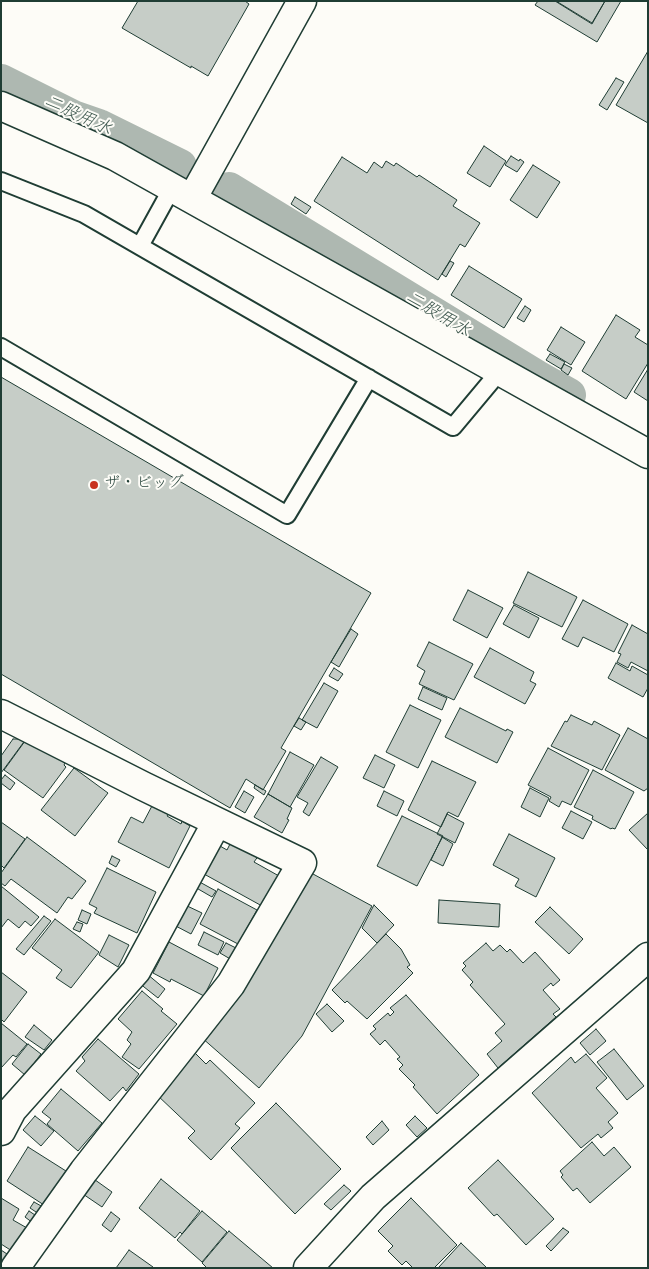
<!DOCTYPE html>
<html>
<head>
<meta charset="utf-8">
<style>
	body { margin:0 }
	#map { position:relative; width:649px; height:1269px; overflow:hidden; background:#fdfcf7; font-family:"Gochi Hand",sans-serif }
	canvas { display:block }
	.frame { position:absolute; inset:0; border:2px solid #1f3d34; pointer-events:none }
</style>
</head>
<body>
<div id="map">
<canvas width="649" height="1269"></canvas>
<div class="frame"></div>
</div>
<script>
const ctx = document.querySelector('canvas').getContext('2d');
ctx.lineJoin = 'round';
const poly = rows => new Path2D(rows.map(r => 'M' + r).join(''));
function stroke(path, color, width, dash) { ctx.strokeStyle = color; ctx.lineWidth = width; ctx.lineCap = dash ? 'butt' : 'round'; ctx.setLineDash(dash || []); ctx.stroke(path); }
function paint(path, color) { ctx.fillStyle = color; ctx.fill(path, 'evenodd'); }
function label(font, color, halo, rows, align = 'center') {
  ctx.font = font + ' "Gochi Hand","Klee One",sans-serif'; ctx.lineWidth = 4; ctx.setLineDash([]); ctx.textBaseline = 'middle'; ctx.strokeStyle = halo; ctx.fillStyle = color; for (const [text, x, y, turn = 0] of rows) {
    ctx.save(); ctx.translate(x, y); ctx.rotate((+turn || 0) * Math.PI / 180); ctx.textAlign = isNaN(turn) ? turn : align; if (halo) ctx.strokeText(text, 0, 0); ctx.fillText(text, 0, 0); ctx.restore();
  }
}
stroke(poly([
	[1,81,73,117,99,126,180,166],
	[229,189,537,377,569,395]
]), '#aeb8b1', 34);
const building = poly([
	[138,1,245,1,249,4,208,76,191,66,191,68,122,28,138,1],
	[538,1,555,1,592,24,605,1,621,1,597,42,535,5,538,1],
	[556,1,605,1,592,23,556,1],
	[648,51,648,123,616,105,648,51],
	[616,78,624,82,607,110,599,105,616,78],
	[484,146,506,161,490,187,467,173,484,146],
	[511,156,519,161,520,159,524,162,517,172,505,165,511,156],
	[342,157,367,173,374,162,382,168,386,161,394,166,396,163,417,177,419,175,457,200,453,206,480,223,465,247,460,244,438,280,314,201,342,157],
	[533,165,560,182,537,218,510,200,533,165],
	[295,197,311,207,306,214,291,204,295,197],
	[450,261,454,263,446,277,442,274,450,261],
	[469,266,522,299,504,328,451,295,469,266],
	[525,306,531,310,524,322,517,318,525,306],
	[616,315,640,330,635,337,648,345,648,363,626,399,582,371,616,315],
	[561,327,585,342,571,365,547,350,561,327],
	[550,354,565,362,561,369,546,360,550,354],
	[564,364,572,368,568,375,561,370,564,364],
	[648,369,648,401,634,392,648,369],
	[1,377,371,593,281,748,286,751,263,790,246,779,230,808,1,674,1,377],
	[528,572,577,597,562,627,513,603,528,572],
	[468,590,503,608,487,638,453,620,468,590],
	[583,600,628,624,614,652,583,637,578,647,562,639,583,600],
	[514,605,539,618,529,638,503,624,514,605],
	[632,625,648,634,648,671,631,662,628,668,617,662,621,654,618,653,632,625],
	[351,629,358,634,339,667,331,662,351,629],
	[429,642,473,664,454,700,419,684,425,671,417,666,429,642],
	[490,648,534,672,530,681,536,684,525,704,474,677,490,648],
	[616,663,630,671,632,666,648,675,648,688,643,697,608,678,616,663],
	[334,668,343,674,338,681,329,676,334,668],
	[324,683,338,691,317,728,302,720,324,683],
	[423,687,447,698,442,710,418,699,423,687],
	[410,705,441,720,418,768,386,752,410,705],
	[460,708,506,731,507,729,513,732,497,763,445,737,460,708],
	[571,715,592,725,594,721,620,735,602,770,551,746,565,721,567,722,571,715],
	[299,718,306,722,301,730,294,726,299,718],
	[628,728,648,739,648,788,644,791,605,770,628,728],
	[28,737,65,763,64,765,66,767,43,798,4,770,28,737],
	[13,739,26,739,1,773,1,756,13,739],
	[548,748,589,770,571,805,562,801,559,807,549,801,551,797,528,785,548,748],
	[290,752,314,765,290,807,268,794,290,752],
	[375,755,395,765,384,788,363,778,375,755],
	[321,757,338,767,309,816,303,812,308,803,297,797,321,757],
	[432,761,476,782,458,817,448,812,441,827,408,810,432,761],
	[74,768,108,793,75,836,41,810,74,768],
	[593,770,634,792,615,829,612,828,611,829,592,819,593,816,574,807,593,770],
	[5,775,15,783,10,790,1,783,1,780,5,775],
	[255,785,266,791,264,795,254,788,255,785],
	[530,788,549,798,540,817,521,807,530,788],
	[244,791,254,797,245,813,235,807,244,791],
	[384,791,404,801,397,816,377,806,384,791],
	[268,794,292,808,287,819,289,820,282,833,254,817,268,794],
	[153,804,169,813,167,816,181,824,182,821,190,826,169,868,118,842,131,817,143,823,153,804],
	[571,811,592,822,583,839,562,828,571,811],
	[648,813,648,850,629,830,648,813],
	[447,814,464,823,455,843,437,834,447,814],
	[402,816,443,836,417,886,377,866,402,816],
	[1,822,25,839,4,868,1,865,1,822],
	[509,834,555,858,536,897,515,886,519,879,493,865,509,834],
	[27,837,86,881,72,899,68,897,57,913,11,879,5,886,1,883,1,873,27,837],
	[442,837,453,844,443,866,431,860,442,837],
	[232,840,259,855,254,862,279,876,262,906,204,874,220,846,227,850,232,840],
	[112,856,120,860,116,867,109,863,112,856],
	[107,868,156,892,137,933,94,913,97,908,89,904,107,868],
	[302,868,372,906,302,1036,259,1088,201,1037,302,868],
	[196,880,216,891,212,897,193,886,196,880],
	[1,886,39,917,31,926,25,921,19,928,8,919,1,928,1,886],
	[218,889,257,910,238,944,200,924,218,889],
	[439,900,500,904,499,927,438,923,439,900],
	[183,904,202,913,191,934,172,924,183,904],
	[374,905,394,925,377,943,362,928,374,905],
	[550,907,583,939,569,954,535,922,550,907],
	[82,910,91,914,87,924,78,920,82,910],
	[44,916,51,921,24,955,16,949,44,916],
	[55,919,99,952,71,988,56,978,62,970,32,948,55,919],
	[77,922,83,924,80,932,73,929,77,922],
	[204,932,224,942,218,955,198,945,204,932],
	[386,934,401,949,410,965,407,967,413,973,367,1019,347,1001,345,1003,332,990,386,934],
	[109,935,129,945,118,967,99,955,109,935],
	[169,942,218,968,204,996,171,979,170,982,153,973,169,942],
	[226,943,238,949,232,960,220,953,226,943],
	[486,943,493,951,500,945,507,952,510,949,523,963,535,952,560,980,553,986,551,983,543,990,560,1009,553,1014,556,1017,498,1068,487,1054,502,1041,495,1033,505,1024,470,985,473,982,462,970,466,966,463,963,486,943],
	[1,972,27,992,4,1022,1,1019,1,972],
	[147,974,165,989,158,998,139,983,147,974],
	[142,991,163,1009,161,1011,177,1024,139,1069,122,1057,131,1044,127,1040,132,1032,118,1019,142,991],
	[406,995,479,1075,437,1114,413,1087,415,1085,399,1069,403,1065,397,1059,400,1057,385,1040,380,1045,370,1034,376,1029,373,1026,388,1013,390,1016,394,1012,390,1008,406,995],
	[327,1004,344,1021,332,1032,316,1014,327,1004],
	[1,1023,27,1044,16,1057,13,1055,1,1068,1,1023],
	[34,1025,52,1040,44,1050,25,1037,34,1025],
	[596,1029,606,1041,590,1055,580,1043,596,1029],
	[98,1039,139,1074,126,1091,123,1087,110,1101,76,1071,85,1061,82,1057,98,1039],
	[28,1044,41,1054,25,1075,12,1064,28,1044],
	[614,1049,644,1086,627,1100,597,1062,614,1049],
	[193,1051,206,1064,210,1060,255,1103,235,1124,240,1128,211,1160,188,1138,195,1131,156,1094,193,1051],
	[586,1054,607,1078,596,1088,618,1113,608,1122,613,1128,601,1138,598,1134,581,1148,532,1093,571,1057,575,1063,586,1054],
	[61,1089,102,1123,78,1151,47,1124,51,1119,42,1112,61,1089],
	[276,1103,341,1169,295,1214,231,1148,276,1103],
	[35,1116,54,1131,41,1146,23,1130,35,1116],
	[415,1116,427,1128,417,1137,406,1125,415,1116],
	[382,1121,389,1130,373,1145,366,1137,382,1121],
	[592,1142,604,1156,614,1147,631,1167,590,1203,577,1188,573,1191,561,1177,563,1175,560,1171,592,1142],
	[28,1147,66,1171,44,1205,7,1181,28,1147],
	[498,1160,554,1219,526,1245,497,1214,494,1216,468,1188,498,1160],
	[91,1177,112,1192,102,1207,80,1192,91,1177],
	[161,1179,200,1211,182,1234,180,1232,175,1238,139,1208,161,1179],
	[344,1185,351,1191,331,1210,324,1204,344,1185],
	[1,1198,19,1209,13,1220,27,1228,12,1251,1,1244,1,1198],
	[411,1198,457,1245,434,1268,413,1268,406,1261,402,1265,388,1251,393,1246,378,1231,411,1198],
	[34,1202,43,1207,39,1214,30,1208,34,1202],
	[29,1211,38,1217,33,1223,25,1217,29,1211],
	[202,1211,227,1232,202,1262,177,1240,202,1211],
	[111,1212,120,1219,111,1232,102,1225,111,1212],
	[563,1228,569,1232,551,1251,546,1246,563,1228],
	[229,1231,273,1268,207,1268,202,1263,229,1231],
	[461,1243,487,1268,438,1268,461,1243],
	[1,1250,10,1256,6,1263,1,1260,1,1250],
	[129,1250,153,1267,152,1268,116,1268,129,1250]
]);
paint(building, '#c6cdc7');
stroke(building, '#1f3d34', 1);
const service = poly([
	[1,181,84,214,453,427,499,372],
	[140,246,172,188],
	[1,347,287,515,369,378]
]);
const minor = poly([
	[1,106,115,156,648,454],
	[192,199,302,1],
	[1,714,143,786,302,863,231,984,84,1171,15,1268],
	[1,1131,12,1110,136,971,217,822],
	[308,1268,373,1197,648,957]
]);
stroke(service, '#1f3d34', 20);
stroke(minor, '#1f3d34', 31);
stroke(service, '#fdfcf7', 16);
stroke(minor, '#fdfcf7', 28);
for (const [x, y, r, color] of [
	[94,485,5,"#c8321e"]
]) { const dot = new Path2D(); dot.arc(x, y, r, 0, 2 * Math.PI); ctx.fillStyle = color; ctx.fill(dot); stroke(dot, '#fdfcf7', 2); }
label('16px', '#1f3d34', '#fdfcf7', [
	["ザ・ビッグ",104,485]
], 'left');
label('italic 18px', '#435c53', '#fdfcf7', [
	["二股用水",77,117,25],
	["二股用水",437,316,31]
]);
</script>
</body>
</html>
